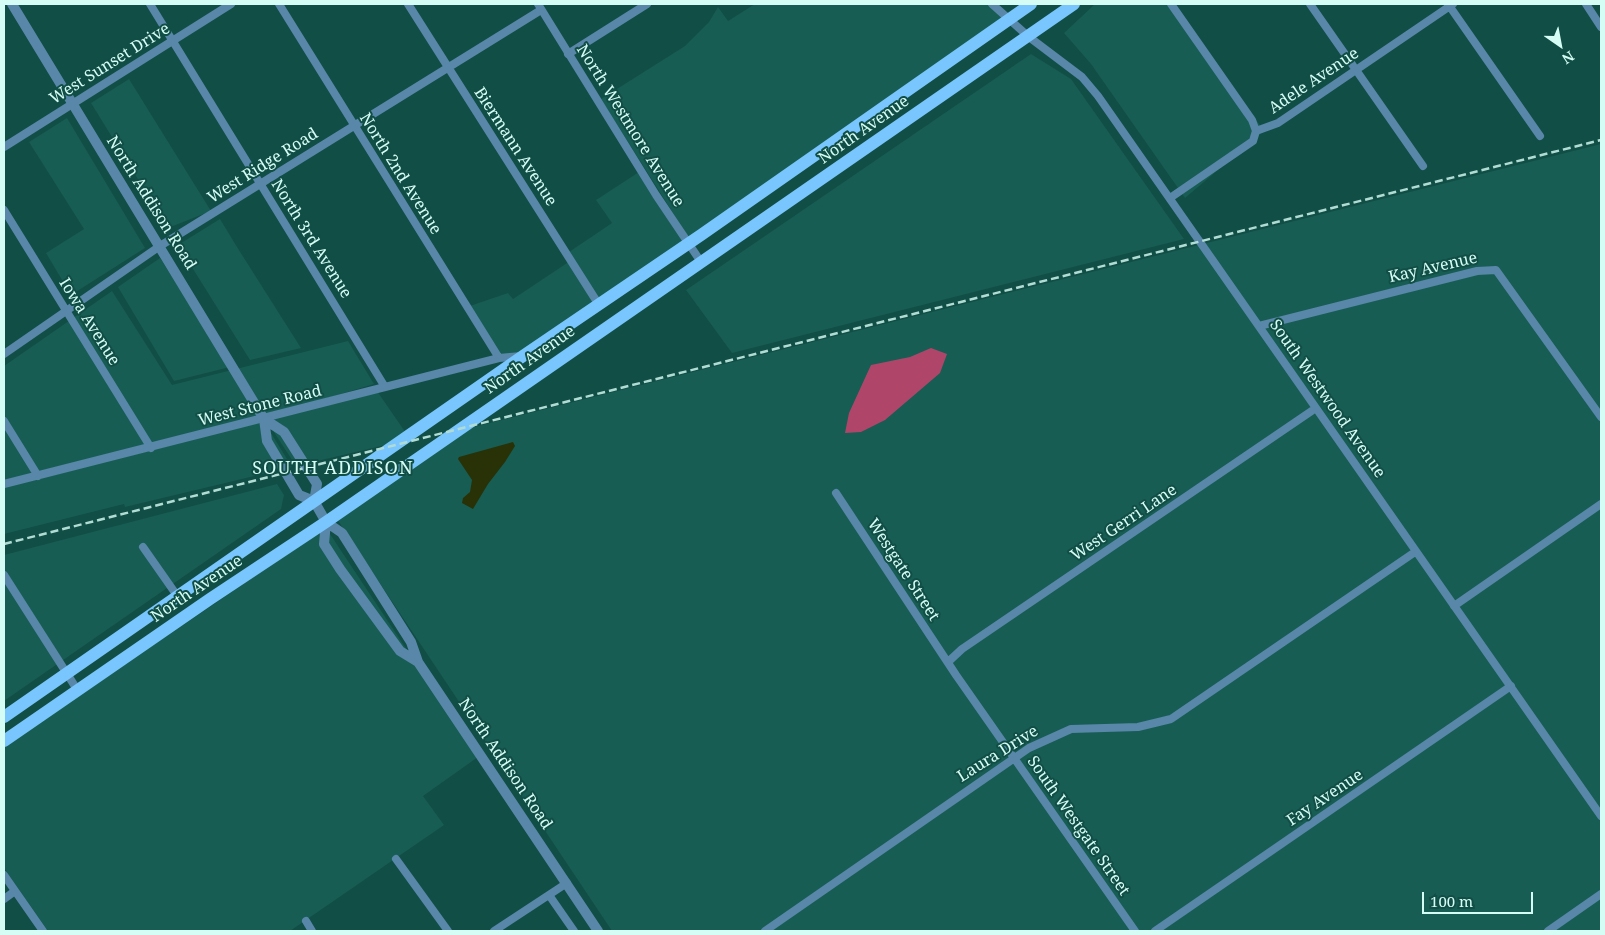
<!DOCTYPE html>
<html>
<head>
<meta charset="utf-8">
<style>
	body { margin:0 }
	#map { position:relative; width:1605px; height:935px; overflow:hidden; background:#114e46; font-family:"Noto Serif",serif }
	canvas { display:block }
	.frame { position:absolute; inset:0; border:5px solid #d6fdf5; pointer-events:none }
	.north { position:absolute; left:1535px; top:20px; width:50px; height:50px; -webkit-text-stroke:4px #114e46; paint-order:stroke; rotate:147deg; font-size:14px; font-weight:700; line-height:20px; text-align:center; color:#d6fdf5 }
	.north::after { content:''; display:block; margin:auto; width:18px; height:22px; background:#d6fdf5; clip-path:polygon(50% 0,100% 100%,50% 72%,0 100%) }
	.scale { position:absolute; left:1422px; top:892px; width:111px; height:22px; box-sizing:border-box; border:2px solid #d6fdf5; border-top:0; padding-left:6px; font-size:15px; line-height:18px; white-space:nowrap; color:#d6fdf5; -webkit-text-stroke:4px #114e46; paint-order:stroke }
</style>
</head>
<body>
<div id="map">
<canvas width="1605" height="935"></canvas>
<div class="frame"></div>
<div class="north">N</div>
<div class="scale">100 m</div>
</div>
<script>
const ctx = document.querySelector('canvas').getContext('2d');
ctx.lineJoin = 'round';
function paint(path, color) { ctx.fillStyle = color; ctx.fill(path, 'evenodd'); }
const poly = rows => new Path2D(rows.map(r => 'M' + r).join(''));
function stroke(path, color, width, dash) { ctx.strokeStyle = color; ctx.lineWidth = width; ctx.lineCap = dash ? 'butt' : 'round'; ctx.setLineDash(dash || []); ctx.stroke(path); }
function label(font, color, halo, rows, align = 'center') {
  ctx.font = font + ' "Noto Serif",serif'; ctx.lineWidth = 4; ctx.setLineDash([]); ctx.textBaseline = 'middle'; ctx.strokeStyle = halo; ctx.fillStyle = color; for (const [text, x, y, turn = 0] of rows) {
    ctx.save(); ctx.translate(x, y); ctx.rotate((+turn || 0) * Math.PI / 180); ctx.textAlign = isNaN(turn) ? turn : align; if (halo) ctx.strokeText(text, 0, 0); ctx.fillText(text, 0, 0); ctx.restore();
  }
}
paint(poly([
	[755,4,990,4,1004,19,690,240,601,99,685,46,709,22,718,7,728,21],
	[1095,4,1175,4,1264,131,1185,198,1091,64,1064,33],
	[1031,54,1071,79,1184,239,732,353,686,290],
	[129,79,211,211,168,228,91,103],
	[67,118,145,248,71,295,46,253,84,229,29,142],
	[1601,144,1601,931,612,931,335,516,462,430],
	[639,172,685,242,523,353,496,357,464,308,508,293,513,299,573,259,569,252,612,223,596,200],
	[220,219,237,247,301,348,250,360,178,245],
	[160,258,230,367,174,381,118,287],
	[112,291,172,385,232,370,292,467,125,507,124,504,4,534,4,366],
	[348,341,374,384,265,417,236,369],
	[377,391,408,436,398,442,296,466,266,420],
	[277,484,284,495,281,509,4,701,4,555],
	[326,528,478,757,423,796,444,825,290,931,48,931,4,868,4,747]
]), '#175d53');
paint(poly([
	[931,348,947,354,940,373,885,420,861,432,845,433,849,413,871,365,910,357]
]), '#af466a');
paint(poly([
	[513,442,515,446,505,462,488,484,473,509,462,503,463,498,470,492,472,480,458,459,459,457]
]), '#283206');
stroke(poly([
	[150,4,385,387],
	[279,4,499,358],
	[408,4,599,305],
	[538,4,656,195,701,262],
	[992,4,1029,37,1082,77,1098,96,1601,816],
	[1171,4,1252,120,1256,131],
	[1310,4,1423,166],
	[1448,4,1540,136],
	[1586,4,1601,27],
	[568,54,647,4],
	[4,147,231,4],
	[1170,198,1253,141,1256,131,1278,123,1453,4],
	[4,210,151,448],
	[1259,326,1477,271,1496,270,1601,417],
	[4,354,160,246,541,10],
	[4,421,38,476],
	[4,484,499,358,521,356],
	[836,493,956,675,1135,931],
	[143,547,178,597],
	[4,575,78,691],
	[1454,606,1601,504],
	[948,662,962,649,1316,408],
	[396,859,448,931],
	[4,875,43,931],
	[549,895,574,931],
	[4,899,15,891],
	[306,921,312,931],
	[494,931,567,883],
	[765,931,1029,748,1071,729,1138,727,1171,719,1415,552],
	[1155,931,1511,686],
	[1548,931,1601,894]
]), '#5887a9', 8);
stroke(poly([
	[12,4,264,419,267,441,286,473,299,495,314,501,326,522,342,533,411,642,418,662,598,931],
	[264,419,284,432,317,484,314,501],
	[326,522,324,544,340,569,400,651,418,662]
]), '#5887a9', 10);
stroke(poly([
	[4,717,523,356,701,235,1031,4],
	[4,741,210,599,326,522,1074,4]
]), '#79c5fd', 12);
stroke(poly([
	[4,544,1601,140]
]), '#b1dcd4', 2.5, [8, 4]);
label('16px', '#d6fdf5', '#114e46', [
	["West Sunset Drive",110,64,-32],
	["Adele Avenue",1314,81,-34],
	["North Westmore Avenue",630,126,58],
	["North Avenue",864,130,-35],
	["Biermann Avenue",515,147,57],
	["West Ridge Road",263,166,-32],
	["North 2nd Avenue",400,174,58],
	["North Addison Road",151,203,58],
	["North 3rd Avenue",311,239,58],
	["Kay Avenue",1433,268,-13],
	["Iowa Avenue",89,322,58],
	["North Avenue",530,360,-35],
	["South Westwood Avenue",1327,399,55],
	["West Stone Road",260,406,-14],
	["West Gerri Lane",1124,523,-34],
	["Westgate Street",903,570,57],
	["North Avenue",197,589,-34],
	["Laura Drive",998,754,-32],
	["North Addison Road",505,764,56],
	["Fay Avenue",1325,798,-34],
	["South Westgate Street",1078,826,55]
]);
ctx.letterSpacing = '1px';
label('18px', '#d6fdf5', '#114e46', [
	["SOUTH ADDISON",333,469]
]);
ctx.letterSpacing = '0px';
</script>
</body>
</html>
